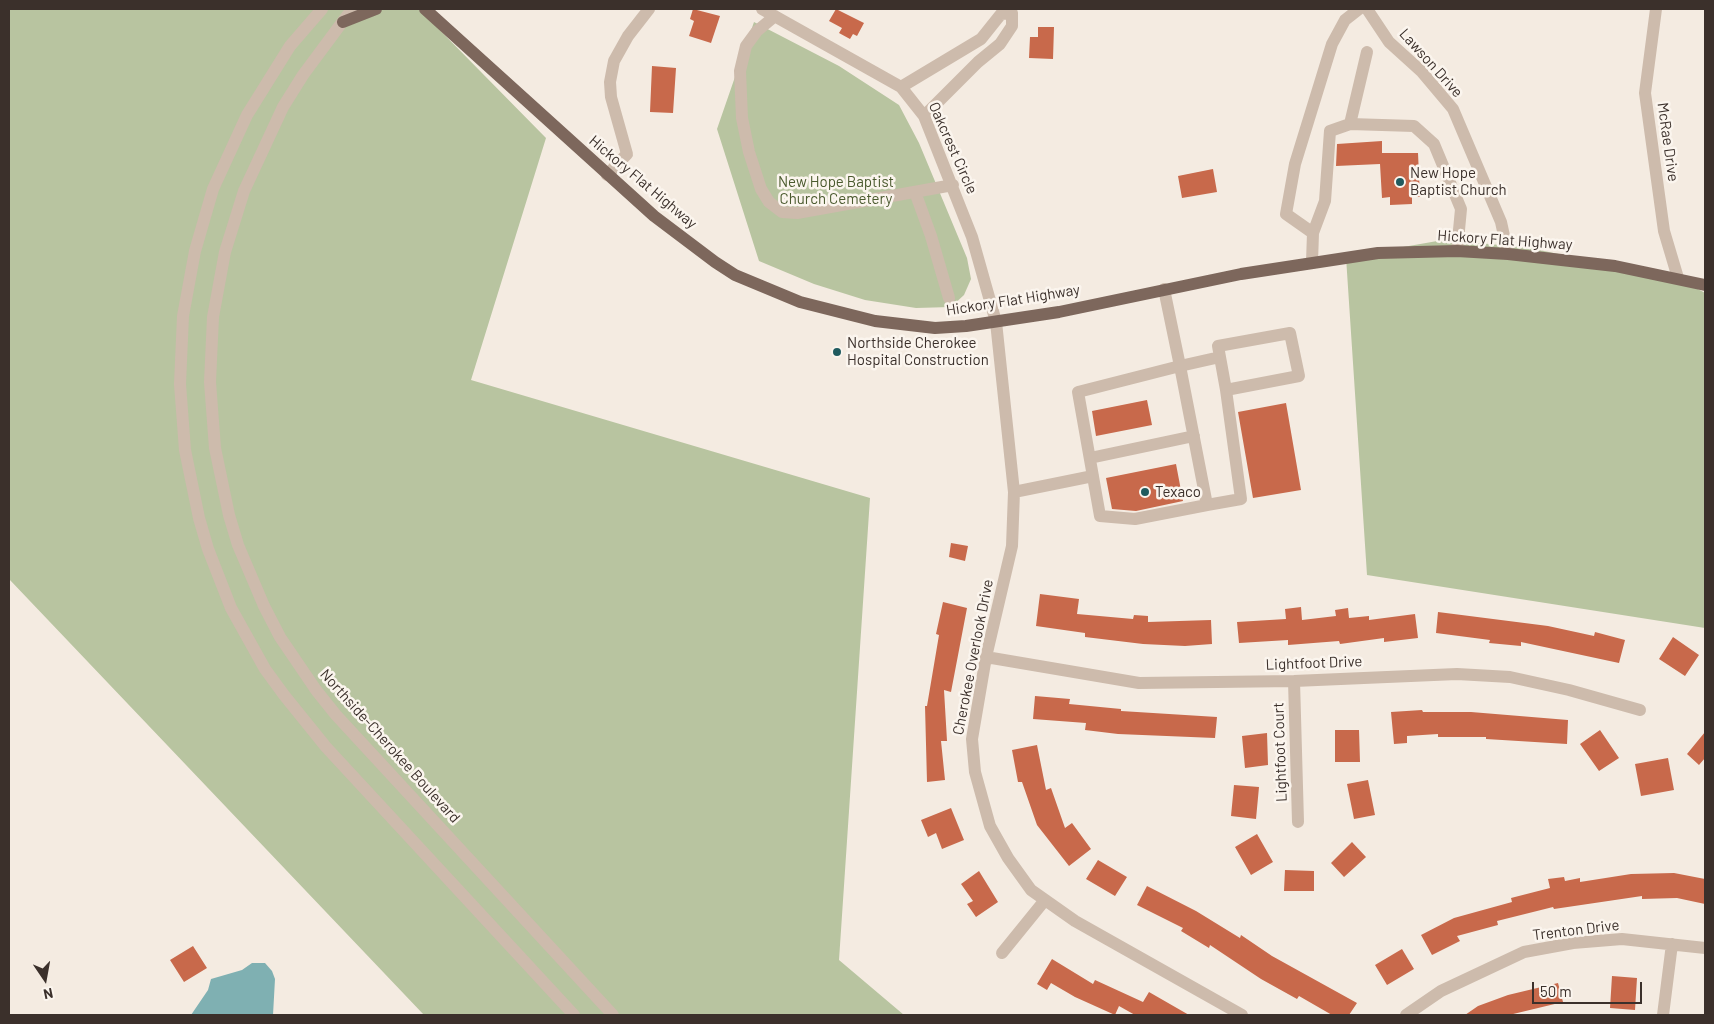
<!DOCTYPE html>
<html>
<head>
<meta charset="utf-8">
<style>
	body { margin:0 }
	#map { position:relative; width:1714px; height:1024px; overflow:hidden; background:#f4ebe1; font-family:Barlow,sans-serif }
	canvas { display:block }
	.frame { position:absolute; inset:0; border:10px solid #3b302b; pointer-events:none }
	.north { position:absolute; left:20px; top:954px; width:50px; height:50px; -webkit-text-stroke:4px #fbf5ee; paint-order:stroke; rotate:168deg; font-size:14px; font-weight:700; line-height:20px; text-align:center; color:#3b302b }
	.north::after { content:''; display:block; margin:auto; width:18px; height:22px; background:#3b302b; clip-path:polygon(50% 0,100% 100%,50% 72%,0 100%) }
	.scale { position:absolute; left:1532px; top:982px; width:110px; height:22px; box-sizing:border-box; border:2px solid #3b302b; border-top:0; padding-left:6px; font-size:15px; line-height:18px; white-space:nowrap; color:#3b302b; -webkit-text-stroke:4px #fbf5ee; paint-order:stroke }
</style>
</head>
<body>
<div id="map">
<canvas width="1714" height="1024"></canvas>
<div class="frame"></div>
<div class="north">N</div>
<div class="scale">50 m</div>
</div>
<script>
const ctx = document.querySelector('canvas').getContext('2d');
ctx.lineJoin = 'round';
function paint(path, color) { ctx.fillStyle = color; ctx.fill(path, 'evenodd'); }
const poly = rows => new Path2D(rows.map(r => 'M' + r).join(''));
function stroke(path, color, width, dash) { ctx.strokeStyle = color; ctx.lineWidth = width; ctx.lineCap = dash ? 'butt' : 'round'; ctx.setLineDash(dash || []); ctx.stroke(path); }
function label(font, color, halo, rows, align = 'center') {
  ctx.font = font + ' Barlow,sans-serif'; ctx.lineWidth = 5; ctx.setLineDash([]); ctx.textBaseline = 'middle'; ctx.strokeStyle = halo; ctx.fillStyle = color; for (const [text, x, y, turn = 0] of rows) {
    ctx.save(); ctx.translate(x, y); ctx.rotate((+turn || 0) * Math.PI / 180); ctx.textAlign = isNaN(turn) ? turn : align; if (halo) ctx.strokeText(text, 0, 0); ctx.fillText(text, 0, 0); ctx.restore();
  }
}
paint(poly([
	[9,9,419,9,546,138,471,380,870,498,839,960,904,1015,424,1015,9,579],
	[754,22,839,66,899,105,919,143,967,258,971,279,964,295,951,307,916,308,865,300,814,284,759,261,717,129],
	[1443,240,1524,247,1678,278,1705,293,1705,628,1367,575,1346,257]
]), '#b8c4a0');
paint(poly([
	[252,963,265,963,272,971,275,979,273,1015,191,1015,208,990,211,979,242,970]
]), '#7fb0b2');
paint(poly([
	[693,9,720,16,711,43,689,36,694,21,690,19],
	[836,9,864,23,857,36,853,34,850,39,839,33,842,28,829,21],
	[1038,27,1054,27,1053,59,1029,58,1030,37,1038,37],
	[652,66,676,68,673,113,650,112],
	[1382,141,1382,153,1418,153,1420,197,1412,197,1412,204,1390,205,1390,197,1382,198,1380,164,1336,166,1337,144],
	[1213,169,1217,192,1182,198,1178,176],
	[1147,400,1152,425,1096,436,1092,411],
	[1286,403,1301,490,1253,498,1238,412],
	[1176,464,1183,501,1136,511,1112,509,1106,478],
	[951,543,968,546,965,561,949,557],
	[1040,594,1079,599,1077,614,1133,619,1134,615,1148,616,1148,622,1211,620,1212,644,1185,646,1143,644,1085,637,1085,633,1036,626],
	[943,602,967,608,951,692,944,690,947,741,941,741,945,780,927,782,925,706,927,706,939,635,936,634],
	[1301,607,1302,620,1336,616,1335,610,1348,608,1349,618,1369,616,1369,620,1415,614,1418,638,1384,642,1384,638,1340,644,1339,641,1288,645,1288,640,1239,643,1237,622,1286,619,1285,609],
	[1438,612,1548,626,1594,636,1595,632,1625,640,1619,663,1521,642,1521,646,1489,643,1490,640,1436,633],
	[1673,637,1699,655,1685,676,1659,659],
	[1035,696,1070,699,1069,704,1121,709,1121,711,1217,717,1215,738,1118,734,1085,730,1086,723,1033,719],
	[1422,710,1423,712,1471,712,1568,720,1567,744,1486,739,1486,737,1438,737,1438,734,1407,736,1407,743,1394,744,1391,712],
	[1335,730,1359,730,1360,762,1335,762],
	[1600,730,1619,758,1599,771,1580,744],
	[1705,732,1705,758,1699,765,1687,754],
	[1267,733,1268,765,1245,768,1242,736],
	[1037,745,1046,790,1051,788,1065,828,1072,823,1091,849,1069,866,1037,825,1022,782,1018,782,1012,750],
	[1668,758,1674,790,1641,796,1635,764],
	[1368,780,1375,815,1354,819,1347,784],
	[1234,785,1259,787,1256,819,1231,816],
	[951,808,964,840,942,849,936,833,928,837,921,820],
	[1257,834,1273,862,1251,875,1235,847],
	[1352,842,1366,857,1344,877,1331,863],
	[1098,860,1127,877,1115,896,1086,879],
	[1285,870,1314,871,1314,891,1284,891],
	[979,871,998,902,976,917,967,904,973,901,961,884],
	[1674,873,1705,879,1705,904,1677,898,1642,899,1642,896,1554,909,1553,907,1497,921,1498,925,1457,936,1460,941,1432,955,1421,935,1454,918,1512,902,1511,898,1550,888,1548,879,1564,877,1565,881,1580,878,1580,882,1631,874],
	[1147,886,1196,911,1240,938,1241,935,1272,956,1357,1003,1349,1015,1332,1015,1299,996,1297,999,1261,979,1210,945,1209,948,1181,931,1183,928,1137,905],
	[193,946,207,968,184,982,170,960],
	[1402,949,1414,969,1387,985,1375,965],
	[1052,959,1093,984,1095,980,1143,1002,1149,992,1189,1015,1135,1015,1119,1006,1115,1015,1075,997,1051,983,1047,990,1037,984],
	[1612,976,1637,978,1635,1010,1610,1008],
	[1558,983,1563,1002,1509,1015,1465,1015,1478,1006,1508,995]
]), '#c8694b');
stroke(poly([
	[322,9,290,46,247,115,213,189,195,251,183,316,180,384,185,450,199,518,208,549,231,608,265,669,284,695,326,747,574,1015],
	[352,9,303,75,283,107,244,191,225,252,213,317,210,382,215,448,229,515,238,545,264,606,280,637,316,690,336,715,613,1015],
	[762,9,901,87,924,116,972,237,996,322,1014,492,1012,546,986,657,972,739,975,772,990,826,1008,858,1031,890,1075,921,1242,1015],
	[1367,9,1389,42,1421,71,1453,109,1501,222,1508,254],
	[1656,9,1645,93,1664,231,1678,278],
	[775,16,757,31,746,46,740,71,742,118,749,152,761,189,769,202,782,212,797,213,953,185],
	[901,87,981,39,1001,14,1012,13,1012,26,1000,44,978,62,924,116],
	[1350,124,1367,52],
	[607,175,627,154,611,97,610,82,614,61,628,36,649,9],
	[915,192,931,236,949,298],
	[1313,233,1286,214,1295,164,1332,44,1345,20,1359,9],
	[1312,262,1313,233,1325,201,1330,131,1350,124,1414,126,1434,144,1461,209,1457,251],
	[1164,289,1180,366,1207,505,1135,519,1100,516,1078,392,1180,366,1220,357],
	[1090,458,1194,436],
	[1014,492,1093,476],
	[1207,505,1241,499,1226,390,1299,376,1290,333,1218,346,1226,390],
	[986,657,1139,683,1294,681,1457,674,1510,677,1569,690,1640,710],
	[1294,681,1298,822],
	[1002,953,1045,900],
	[1406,1015,1441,991,1524,952,1573,943,1622,939,1705,948],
	[1663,1015,1672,944]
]), '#cdbbac', 12);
stroke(poly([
	[425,9,654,216,715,262,735,275,800,302,875,321,935,328,966,326,1059,312,1241,274,1378,253,1457,251,1508,254,1615,266,1705,285],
	[343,22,376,9]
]), '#7d675c', 12);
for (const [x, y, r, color] of [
	[1400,182,5,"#1f5a5e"],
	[837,352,5,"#1f5a5e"],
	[1145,492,5,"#1f5a5e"]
]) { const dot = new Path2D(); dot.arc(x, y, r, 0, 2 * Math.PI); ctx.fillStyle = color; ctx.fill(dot); stroke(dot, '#fbf5ee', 2); }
label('15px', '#3b302b', '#fbf5ee', [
	["Lawson Drive",1431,63,48],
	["McRae Drive",1668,142,82],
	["Oakcrest Circle",953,148,66],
	["Hickory Flat Highway",643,182,40],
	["Hickory Flat Highway",1505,240,4],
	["Hickory Flat Highway",1013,300,-9],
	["Cherokee Overlook Drive",973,657,-79],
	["Lightfoot Drive",1314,663,-2],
	["Northside-Cherokee Boulevard",390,746,48],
	["Lightfoot Court",1280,752,-92],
	["Trenton Drive",1576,930,-7]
]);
label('15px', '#3b302b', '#fbf5ee', [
	["New Hope",1410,173],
	["Baptist Church",1410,190],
	["Northside Cherokee",847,343],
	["Hospital Construction",847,360],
	["Texaco",1155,492]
], 'left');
label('15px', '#4a5a2e', '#fbf5ee', [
	["New Hope Baptist",836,182],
	["Church Cemetery",836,199]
]);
</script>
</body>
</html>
